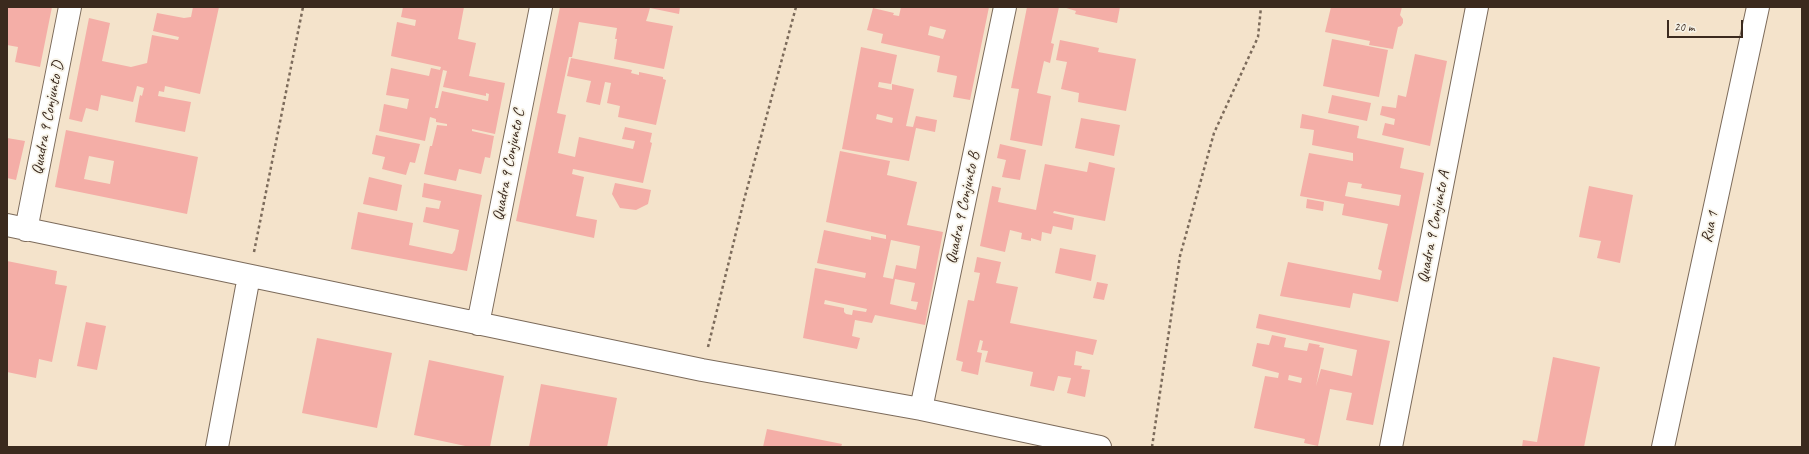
<!DOCTYPE html>
<html>
<head>
<meta charset="utf-8">
<style>
	body { margin:0 }
	#map { position:relative; width:1809px; height:454px; overflow:hidden; background:#f4e3cb; font-family:Caveat,sans-serif }
	canvas { display:block }
	.frame { position:absolute; inset:0; border:8px solid #3b2a1e; pointer-events:none }
	.scale { position:absolute; left:1667px; top:20px; width:76px; height:18px; box-sizing:border-box; border:2px solid #3b2a1e; border-top:0; padding-left:5px; font-size:12px; line-height:14px; white-space:nowrap; color:#3b2a1e; -webkit-text-stroke:3px #f7f3e8; paint-order:stroke }
</style>
</head>
<body>
<div id="map">
<canvas width="1809" height="454"></canvas>
<div class="frame"></div>
<div class="scale">20 m</div>
</div>
<script>
const ctx = document.querySelector('canvas').getContext('2d');
ctx.lineJoin = 'round';
function paint(path, color) { ctx.fillStyle = color; ctx.fill(path, 'evenodd'); }
const poly = rows => new Path2D(rows.map(r => 'M' + r).join(''));
function stroke(path, color, width, dash) { ctx.strokeStyle = color; ctx.lineWidth = width; ctx.lineCap = dash ? 'butt' : 'round'; ctx.setLineDash(dash || []); ctx.stroke(path); }
function label(font, color, halo, rows, align = 'center') {
  ctx.font = font + ' Caveat,sans-serif'; ctx.lineWidth = 3.5; ctx.setLineDash([]); ctx.textBaseline = 'middle'; ctx.strokeStyle = halo; ctx.fillStyle = color; for (const [text, x, y, turn = 0] of rows) {
    ctx.save(); ctx.translate(x, y); ctx.rotate((+turn || 0) * Math.PI / 180); ctx.textAlign = isNaN(turn) ? turn : align; if (halo) ctx.strokeText(text, 0, 0); ctx.fillText(text, 0, 0); ctx.restore();
  }
}
paint(poly([
	[7,7,52,7,40,67,15,62,18,47,7,45],
	[193,7,219,7,200,94,165,86,164,92,159,91,158,96,191,102,185,132,135,122,140,95,142,96,144,88,137,86,133,102,101,95,98,111,86,108,82,122,69,119,89,18,110,23,102,61,131,67,147,63,152,35,178,40,179,37,153,31,157,13,184,18,191,17],
	[403,7,464,7,458,39,476,43,469,76,505,83,495,134,472,129,472,131,494,136,490,158,485,157,481,174,459,169,456,181,424,174,430,146,432,146,437,125,447,126,447,124,436,122,436,119,430,117,425,141,379,131,384,104,407,109,409,99,386,95,391,68,429,76,431,68,440,70,441,67,391,56,397,22,415,26,416,20,401,17],
	[443,70,447,71,443,87,486,96,486,93,489,94,488,101,442,91,438,108,435,108],
	[560,7,680,7,679,14,650,8,648,15,646,21,673,26,664,69,614,59,617,39,615,39,617,28,579,22,572,57,569,57,557,113,566,115,558,153,575,157,579,137,633,149,635,141,622,139,625,127,652,133,650,142,652,143,643,183,573,169,572,174,584,177,576,216,597,220,594,238,516,221],
	[901,7,989,7,970,100,953,97,957,76,937,72,940,56,881,43,883,34,867,30,873,8,894,13,893,15,899,16],
	[930,26,946,30,943,39,928,35],
	[1027,7,1059,7,1051,43,1054,44,1050,63,1044,61,1037,93,1051,96,1042,146,1010,140,1019,89,1011,88],
	[1063,7,1120,7,1117,23,1075,14,1076,11],
	[1331,7,1402,7,1400,15,1403,19,1403,23,1401,26,1398,27,1393,49,1369,45,1370,41,1325,32],
	[1332,39,1388,50,1379,97,1323,86],
	[1060,40,1099,48,1098,52,1136,59,1126,111,1078,102,1079,93,1061,89,1067,62,1056,60],
	[861,47,897,55,891,84,879,82,878,87,892,90,892,84,914,89,906,126,913,127,916,116,937,120,935,132,916,128,909,161,842,149],
	[877,114,893,118,892,123,876,119],
	[1415,54,1447,61,1430,146,1382,135,1385,123,1394,125,1395,119,1380,115,1382,106,1396,108,1398,95,1406,97],
	[571,58,632,70,631,73,639,75,639,72,663,77,663,79,666,80,656,125,618,117,620,106,607,103,611,83,605,82,600,105,586,102,591,81,567,76],
	[1332,95,1371,103,1367,121,1328,113],
	[1302,114,1359,126,1357,138,1404,148,1400,168,1424,173,1398,302,1353,293,1350,308,1280,296,1288,262,1380,280,1382,271,1378,269,1388,224,1342,215,1344,204,1300,196,1309,153,1353,161,1353,153,1312,145,1314,130,1300,128],
	[1348,182,1362,184,1361,188,1401,195,1399,206,1345,196],
	[1081,118,1120,125,1114,156,1075,148],
	[66,130,198,157,187,214,55,187],
	[89,156,114,161,110,184,84,179],
	[376,135,420,144,415,163,410,162,406,175,382,169,385,157,372,154],
	[7,138,25,141,16,180,7,178],
	[1000,144,1026,150,1020,180,1002,177,1006,160,997,158],
	[840,151,890,161,887,175,917,182,907,225,943,232,925,325,875,315,872,323,855,320,852,336,860,338,857,349,803,338,815,268,865,278,866,273,817,263,824,230,871,240,871,236,886,239,886,235,826,222],
	[891,240,920,246,916,269,896,265,893,279,883,277],
	[895,279,915,283,911,301,918,302,916,310,890,304],
	[825,300,867,309,866,312,853,310,852,315,846,314,844,312,844,308,824,304],
	[1089,162,1115,168,1105,221,1054,211,1053,213,1074,218,1072,230,1053,226,1051,234,1042,232,1041,241,1031,238,1031,241,1021,239,1022,233,1010,230,1005,252,980,246,992,186,1001,188,998,202,1036,210,1045,164,1087,172],
	[369,177,402,185,397,211,363,204],
	[424,183,482,195,467,271,351,249,358,212,413,223,409,245,452,254,455,250,459,230,423,222,426,207,439,209,441,201,422,197],
	[615,183,651,190,648,204,636,210,620,208,612,194],
	[1589,186,1633,195,1620,263,1597,258,1601,241,1579,237],
	[1307,199,1324,202,1323,211,1306,208],
	[1060,248,1096,255,1091,281,1055,273],
	[977,257,1001,262,996,283,1018,287,1010,323,1097,340,1093,355,1076,351,1074,365,1082,366,1081,369,1090,370,1085,397,1067,393,1071,378,1058,376,1054,391,1030,386,1033,372,985,362,988,351,981,350,983,341,980,340,977,352,982,353,978,375,961,371,963,362,956,360,968,300,974,301,980,273,974,272],
	[7,261,57,271,55,284,67,286,52,362,39,359,36,378,7,372],
	[1097,282,1108,284,1104,300,1093,298],
	[1259,314,1390,341,1373,425,1346,420,1352,393,1330,389,1318,446,1304,443,1305,439,1254,428,1265,376,1278,378,1279,373,1252,366,1257,343,1269,345,1272,335,1286,338,1284,347,1307,351,1309,343,1320,345,1319,347,1324,348,1316,386,1321,369,1352,376,1357,350,1256,328],
	[1289,375,1302,378,1301,383,1288,380],
	[86,322,106,326,97,370,77,366],
	[317,338,392,353,377,428,302,413],
	[1553,357,1600,367,1584,447,1522,447,1523,440,1537,442],
	[429,360,504,376,490,447,470,447,414,435],
	[541,384,617,398,607,447,529,447],
	[767,429,842,444,841,447,763,447]
]), '#f4aea7');
const street = poly([
	[7,225,702,370,921,409,1100,447],
	[26,230,70,7],
	[478,324,541,7],
	[921,409,1005,7],
	[217,447,249,276],
	[1391,447,1477,7]
]);
const secondary = poly([
	[1663,447,1758,7]
]);
stroke(street, '#7c6b5b', 24);
stroke(secondary, '#7c6b5b', 24);
stroke(poly([
	[254,252,303,7],
	[708,347,744,200,796,7],
	[1152,447,1180,256,1214,133,1258,37,1261,7]
]), '#7c6b5b', 2.5, [3, 3]);
stroke(street, '#fff', 22);
stroke(secondary, '#fff', 22);
label('16px', '#3b2a1e', '#f7f3e8', [
	["Quadra 9 Conjunto D",48,118,-79],
	["Quadra 9 Conjunto C",509,165,-79],
	["Quadra 9 Conjunto B",963,208,-78],
	["Quadra 9 Conjunto A",1434,227,-79],
	["Rua 1",1710,227,-78]
]);
</script>
</body>
</html>
